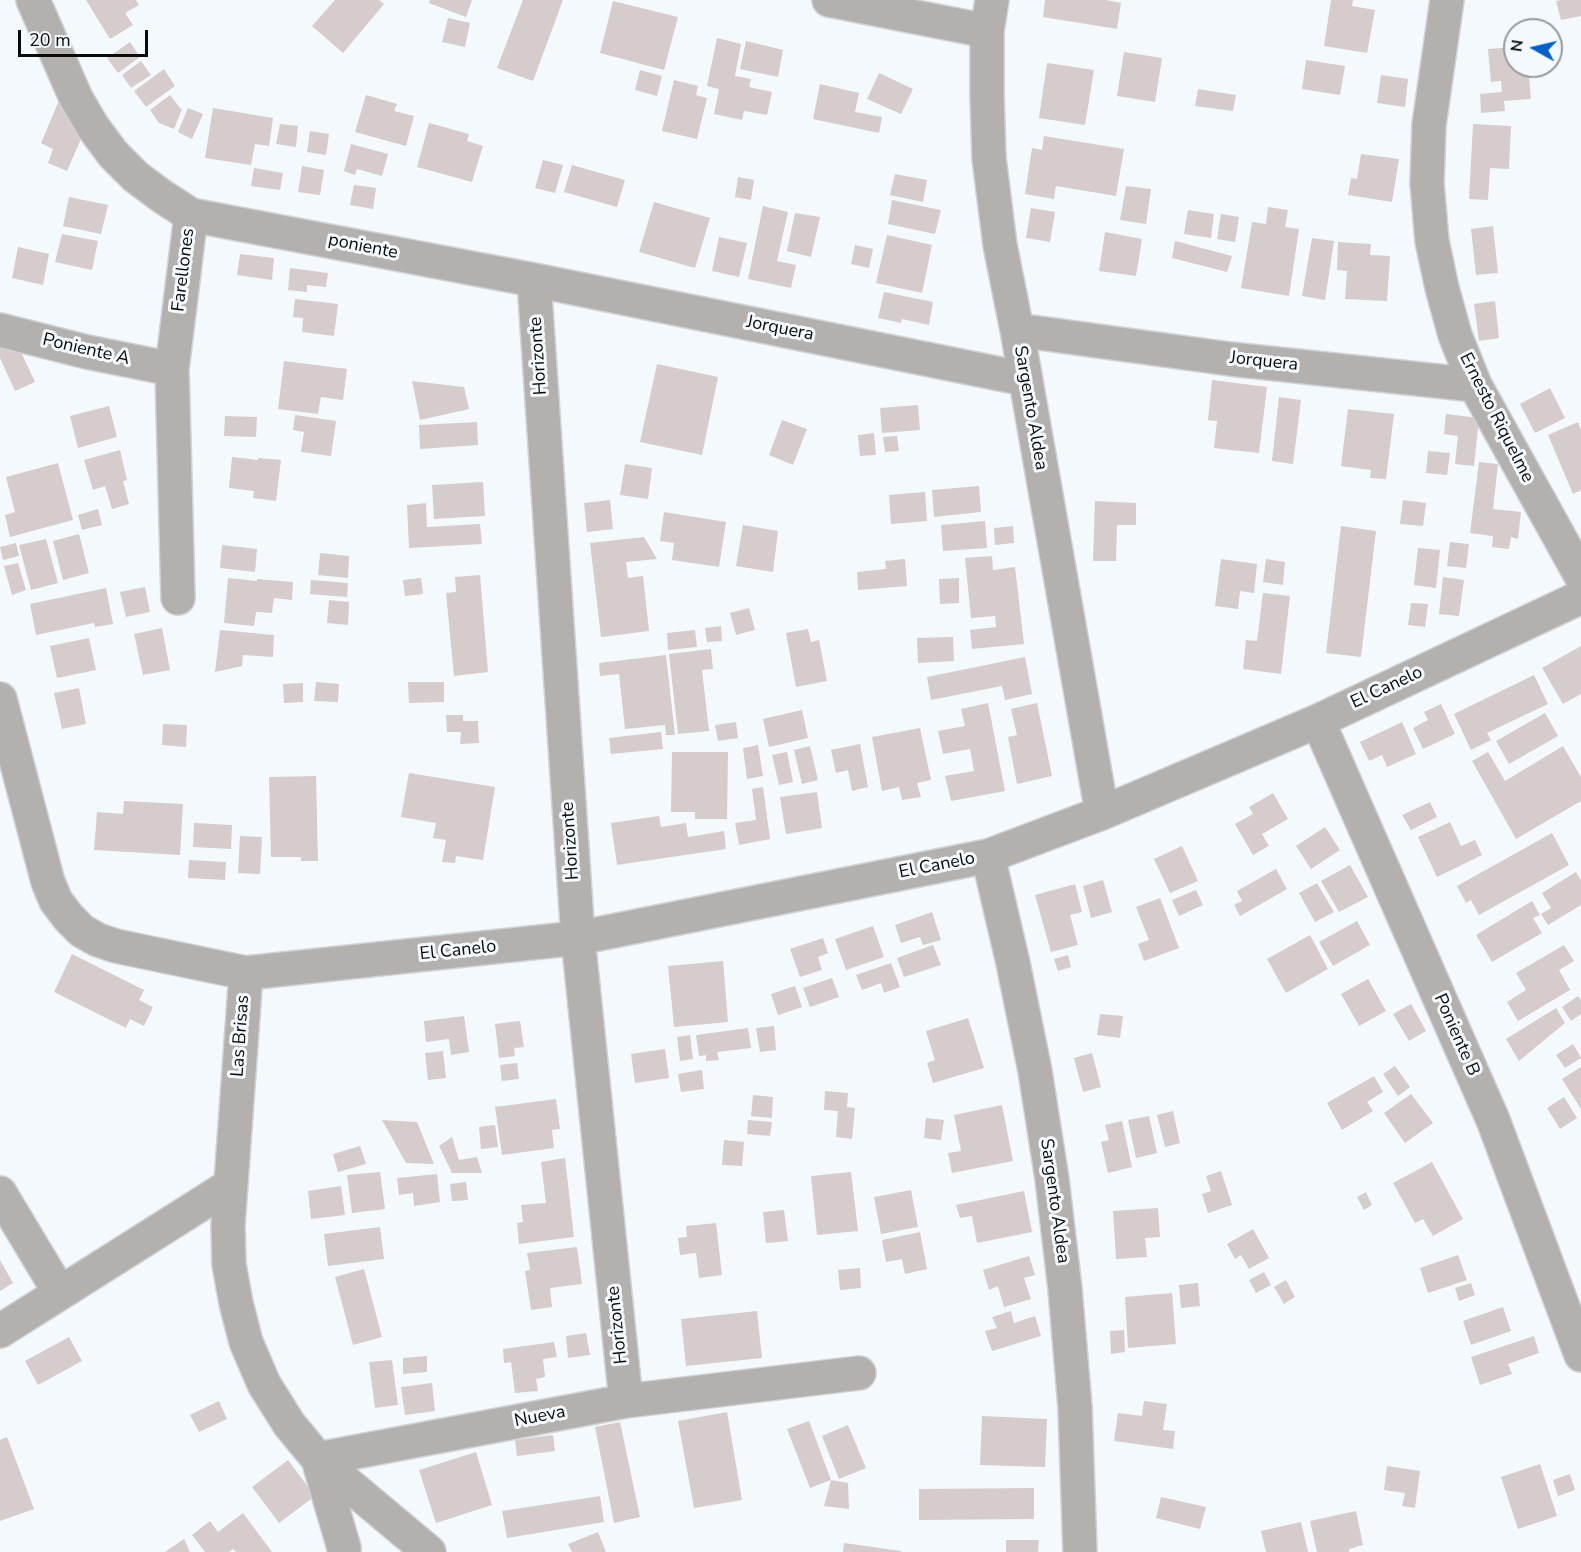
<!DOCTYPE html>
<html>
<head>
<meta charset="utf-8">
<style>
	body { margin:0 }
	#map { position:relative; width:1581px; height:1552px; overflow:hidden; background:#f4f9fe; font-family:"Nunito Sans",sans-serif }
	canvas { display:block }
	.north { position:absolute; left:1503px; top:18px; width:60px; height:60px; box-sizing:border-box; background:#f4f9fe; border:2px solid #969a9e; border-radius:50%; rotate:278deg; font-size:16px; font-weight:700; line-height:24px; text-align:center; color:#0a0b0e }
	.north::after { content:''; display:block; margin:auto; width:21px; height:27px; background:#045fc8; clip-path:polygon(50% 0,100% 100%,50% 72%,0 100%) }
	.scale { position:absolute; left:18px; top:30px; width:130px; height:27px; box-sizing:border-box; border:3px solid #0a0b0e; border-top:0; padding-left:8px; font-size:18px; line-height:21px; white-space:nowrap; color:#0a0b0e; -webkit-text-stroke:4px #f4f9fe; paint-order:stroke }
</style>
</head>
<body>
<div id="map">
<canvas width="1581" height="1552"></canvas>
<div class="north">N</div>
<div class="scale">20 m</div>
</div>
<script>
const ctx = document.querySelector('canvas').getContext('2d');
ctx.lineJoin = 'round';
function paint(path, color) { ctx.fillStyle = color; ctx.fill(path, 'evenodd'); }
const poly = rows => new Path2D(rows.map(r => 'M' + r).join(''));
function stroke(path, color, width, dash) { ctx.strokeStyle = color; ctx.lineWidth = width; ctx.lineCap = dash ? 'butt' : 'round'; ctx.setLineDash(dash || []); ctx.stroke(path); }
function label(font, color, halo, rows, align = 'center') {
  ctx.font = font + ' "Nunito Sans",sans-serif'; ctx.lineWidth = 6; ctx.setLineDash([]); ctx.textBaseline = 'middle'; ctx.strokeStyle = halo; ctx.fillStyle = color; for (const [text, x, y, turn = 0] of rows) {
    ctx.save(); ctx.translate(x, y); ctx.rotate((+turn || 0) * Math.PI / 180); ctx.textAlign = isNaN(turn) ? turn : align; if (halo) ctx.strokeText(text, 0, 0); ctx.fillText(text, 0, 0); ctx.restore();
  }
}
paint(poly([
	[86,0,136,0,139,5,125,13,133,25,110,39],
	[335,0,379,0,384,4,343,53,312,26],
	[430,0,472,0,466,17,429,3],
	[523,0,563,0,533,81,497,68],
	[1045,0,1106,0,1121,3,1117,29,1043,17],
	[1331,0,1353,0,1352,6,1375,10,1367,53,1324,46],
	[1561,0,1581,0,1581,16,1561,20,1556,1],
	[613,1,678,17,664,70,600,53],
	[448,18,470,23,465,47,442,42],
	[717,38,741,44,735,76,751,79,749,87,772,92,767,115,744,111,742,120,714,114,719,89,707,86],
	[746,41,783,50,778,77,740,69],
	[130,42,140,57,118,73,107,58],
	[1515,47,1515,66,1528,66,1531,99,1504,101,1505,111,1481,113,1480,94,1502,92,1501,81,1491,82,1488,49],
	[1124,52,1162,58,1155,102,1117,96],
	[1306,60,1345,66,1340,95,1302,89],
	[141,61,151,75,131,88,122,75],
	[1047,63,1094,70,1085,125,1039,118],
	[164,69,175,86,146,107,134,91],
	[640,70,662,76,657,96,635,90],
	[879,73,913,89,901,114,867,99],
	[1381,75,1408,79,1405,107,1377,103],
	[674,80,698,86,696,95,707,98,697,139,662,131],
	[820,84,859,93,855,112,882,117,879,133,813,119],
	[1198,89,1236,95,1233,111,1195,106],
	[170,95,180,108,182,109,174,129,159,123,150,110],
	[366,95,397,104,394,111,414,116,406,146,355,132],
	[61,96,84,132,67,171,48,163,53,149,41,143],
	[188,108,203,114,192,139,178,132],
	[213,108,273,118,269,146,255,144,251,165,205,158],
	[429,123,469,134,467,141,483,146,472,182,417,167],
	[280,124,298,126,296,147,276,144],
	[1473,124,1511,126,1509,169,1490,168,1488,200,1469,199],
	[310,131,329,134,326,155,307,152],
	[1044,136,1124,149,1116,196,1056,186,1054,199,1025,194,1032,148,1042,150],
	[351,144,388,154,382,176,357,169,355,175,344,171],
	[1361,154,1399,159,1392,202,1348,195,1351,178,1357,179],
	[543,160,563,165,555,193,535,188],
	[572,165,625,180,617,207,564,192],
	[302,166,324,170,320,195,298,192],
	[254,168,283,173,280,190,251,186],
	[895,174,927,180,923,202,890,195],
	[738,177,754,180,751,200,735,197],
	[354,185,376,188,373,209,350,205],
	[1126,186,1151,189,1146,224,1120,220],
	[69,197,108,205,101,234,63,226],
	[892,200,941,210,935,234,888,224],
	[654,202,710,218,695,268,639,252],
	[763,206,788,212,777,261,796,265,791,288,748,279],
	[1268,207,1288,210,1285,227,1299,229,1289,296,1241,288,1252,222,1266,224],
	[1031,208,1055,212,1050,242,1026,238],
	[1188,210,1214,214,1211,238,1184,234],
	[795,213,820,217,811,257,787,251],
	[1221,214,1239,217,1235,242,1217,239],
	[1493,226,1498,273,1476,275,1471,229],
	[1105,232,1142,239,1136,276,1099,271],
	[62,234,98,241,92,270,55,262],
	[887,235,932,245,922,293,876,283],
	[719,237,747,243,739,277,712,271],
	[1312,238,1334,241,1325,300,1302,296],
	[1175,241,1232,256,1227,272,1172,258],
	[1338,242,1371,244,1370,255,1390,256,1387,301,1345,299,1347,271,1337,270],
	[855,245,873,249,869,268,851,264],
	[18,247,49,254,43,285,12,278],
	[240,254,274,258,272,280,237,275],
	[290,268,328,273,326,287,307,285,307,292,288,290],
	[884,292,933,302,929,325,902,319,901,323,878,318],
	[295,299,338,304,334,336,302,332,303,318,293,317],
	[1495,301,1499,338,1479,341,1474,304],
	[0,344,19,348,35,382,15,391,0,358],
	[284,361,347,369,343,400,321,397,318,414,278,409],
	[657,364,718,377,702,455,640,442],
	[1212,380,1267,387,1259,453,1214,448,1217,421,1208,420],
	[412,381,464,387,469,409,420,420],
	[1550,388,1565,418,1535,433,1520,404],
	[1279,397,1301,400,1293,464,1272,461],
	[918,405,920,430,882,433,880,408],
	[109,406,117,437,78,448,70,416],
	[1348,409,1394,414,1386,479,1370,478,1371,470,1341,466],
	[1446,414,1479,418,1474,466,1455,464,1458,436,1444,434],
	[295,415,336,421,331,456,301,452,304,432,293,430],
	[225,416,257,417,256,437,224,436],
	[782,420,807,429,793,465,769,455],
	[477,422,478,445,420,449,419,425],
	[1578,422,1581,430,1581,490,1573,494,1548,435],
	[874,433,876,455,860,456,858,435],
	[897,436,899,451,885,452,883,437],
	[120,450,127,480,123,481,129,504,112,509,105,486,93,490,84,460],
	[1428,451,1450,453,1447,475,1426,473],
	[232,457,258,460,258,458,281,460,276,501,253,498,254,491,229,488],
	[1479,462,1498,464,1493,509,1521,512,1518,539,1511,537,1509,549,1492,547,1493,536,1470,533],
	[58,463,73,520,10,537,5,515,15,512,6,477],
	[625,464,652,468,648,499,620,495],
	[483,482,485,516,434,519,432,485],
	[979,486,981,512,934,517,932,490],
	[925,492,927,521,891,524,889,495],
	[610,500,613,529,587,532,584,503],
	[1403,500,1426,503,1423,526,1400,524],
	[1095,501,1136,503,1136,525,1117,525,1116,561,1093,561],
	[426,503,427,527,480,524,482,544,409,548,407,505],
	[98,509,102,525,82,530,78,515],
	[664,512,726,522,719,567,672,560,674,543,660,541],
	[985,521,987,548,943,551,941,525],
	[743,525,778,531,773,572,736,566],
	[1013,526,1014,543,995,545,994,528],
	[1341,526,1376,531,1361,657,1326,653],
	[79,534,89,573,63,580,53,541],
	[644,537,657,559,626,562,628,578,643,576,649,631,601,637,590,543],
	[46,539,58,583,31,590,19,545],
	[1450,542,1469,544,1466,568,1447,566],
	[16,543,19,556,3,560,0,547],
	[222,545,257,549,255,572,220,568],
	[1418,548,1440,550,1436,588,1414,585],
	[320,553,349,556,348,578,318,575],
	[992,556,993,570,1015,567,1024,644,972,649,970,630,996,627,995,616,971,618,965,558],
	[905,559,907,586,858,590,857,572,886,569,885,561],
	[1221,559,1257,564,1254,593,1240,591,1238,609,1215,606],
	[1266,559,1285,562,1283,585,1263,582],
	[18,563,26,590,12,595,4,566],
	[480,575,488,672,454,676,446,593,456,592,455,577],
	[1443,577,1464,580,1459,616,1439,614],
	[228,578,257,581,257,579,293,582,292,600,274,598,272,613,256,612,254,626,224,623],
	[421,578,423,594,405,596,403,580],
	[959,578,959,603,940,604,939,579],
	[311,580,348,583,347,597,310,594],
	[145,587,150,612,126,617,120,592],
	[106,588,113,624,95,627,94,623,36,635,30,604],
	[1263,593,1290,596,1281,674,1243,669,1246,640,1257,641],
	[329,600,349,602,348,625,327,623],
	[1411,603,1428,604,1425,627,1408,625],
	[749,608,755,630,736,635,730,613],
	[721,626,722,641,707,642,705,628],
	[162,628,170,670,143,675,134,634],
	[808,629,811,642,819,640,827,681,796,687,786,633],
	[220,630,274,635,273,657,243,655,242,666,215,672],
	[695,630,697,647,668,650,667,633],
	[953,637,954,661,918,663,917,638],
	[89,638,96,670,57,678,50,646],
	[1581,646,1581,694,1563,704,1542,668],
	[711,649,713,669,702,670,709,731,678,734,669,654],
	[666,655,675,735,666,735,665,725,625,729,619,674,600,676,599,663],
	[1025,657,1032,694,1005,700,1002,686,931,700,927,677],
	[1534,675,1548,704,1487,733,1491,740,1471,750,1454,714],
	[316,682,339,684,338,702,314,701],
	[408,682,444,682,444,702,409,703],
	[303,683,303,702,284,703,283,684],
	[79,688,86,724,62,729,54,693],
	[988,703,1005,791,951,801,945,776,974,771,970,749,943,754,938,731,965,726,961,709],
	[1037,703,1052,776,1017,784,1008,737,1017,735,1011,709],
	[1441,704,1455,734,1423,749,1413,728,1428,720,1424,712],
	[802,710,808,738,769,747,763,719],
	[1545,713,1558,736,1509,764,1496,741],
	[446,715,463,715,463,721,478,721,479,743,460,744,461,732,447,732],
	[736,722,738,738,718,741,715,725],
	[1402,722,1416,754,1387,767,1382,755,1369,761,1360,742],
	[163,724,187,725,186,747,162,745],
	[920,728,931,780,917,783,921,797,902,800,899,787,882,791,872,737],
	[661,732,663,749,611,754,609,738],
	[860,744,868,787,852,791,848,770,836,773,831,750],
	[758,745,763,776,747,779,743,748],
	[810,746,818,780,802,784,794,750],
	[1563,746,1581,777,1581,801,1516,839,1472,761,1488,752,1505,781],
	[672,752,728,752,727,819,695,819,695,812,671,812],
	[787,752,793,782,779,785,772,755],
	[409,773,495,787,483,860,456,856,455,863,442,862,446,840,433,838,436,823,401,817],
	[316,776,318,861,301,861,301,857,271,857,269,777],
	[763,787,770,839,739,845,735,823,756,820,752,789],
	[817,792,822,828,786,834,780,797],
	[1273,793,1288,819,1262,834,1269,846,1253,855,1235,824,1253,814,1249,807],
	[124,801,183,804,180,855,94,850,97,812,123,814],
	[1430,802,1437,817,1411,830,1402,815],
	[659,816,661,827,686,823,688,837,724,831,726,849,617,865,611,823],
	[1450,822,1461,846,1475,840,1482,855,1437,877,1418,837],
	[194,823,232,825,231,849,193,847],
	[1325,827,1340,850,1311,869,1296,846],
	[1552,833,1569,865,1479,915,1471,900,1466,903,1457,886],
	[240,836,262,837,260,874,238,873],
	[1182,846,1198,881,1170,893,1154,859],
	[189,860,226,862,225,880,188,878],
	[1350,865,1368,897,1339,912,1321,881],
	[1276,869,1287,889,1240,916,1234,905,1242,901,1237,891],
	[1576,872,1581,880,1581,905,1548,925,1541,914,1551,908,1542,893],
	[1103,880,1112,912,1091,918,1083,886],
	[1317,883,1334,912,1315,922,1299,893],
	[1075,884,1082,912,1070,915,1078,945,1051,952,1035,895],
	[1196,890,1203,905,1179,916,1172,900],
	[1160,898,1179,948,1144,961,1138,944,1149,940,1136,907],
	[1532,901,1540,915,1533,918,1542,933,1492,962,1476,935],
	[932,912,941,940,923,945,920,937,901,943,895,925],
	[1357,921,1370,945,1333,966,1319,942],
	[873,926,884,957,846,970,835,939],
	[1310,935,1328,969,1286,993,1267,959],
	[823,938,828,953,818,957,822,970,800,977,790,949],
	[933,945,941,965,904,977,897,958],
	[1564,945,1574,961,1559,970,1570,990,1518,1021,1507,1002,1526,990,1516,973],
	[72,954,144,990,139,1000,153,1007,144,1026,130,1019,126,1028,54,992],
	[1068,955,1071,967,1058,971,1054,959],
	[723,961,728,1022,674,1027,668,966],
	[891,963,900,987,884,993,881,983,862,990,856,975],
	[832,978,839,997,810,1007,803,988],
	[1368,979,1386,1011,1359,1026,1341,994],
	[795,986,802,1007,778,1015,771,994],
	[1578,996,1581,1000,1581,1014,1571,1021,1562,1007],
	[1411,1004,1426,1031,1409,1041,1393,1014],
	[1556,1008,1565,1023,1519,1061,1506,1039],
	[1100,1014,1123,1016,1120,1038,1097,1035],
	[464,1016,469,1052,451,1055,449,1039,426,1042,424,1021],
	[968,1018,984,1068,933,1083,927,1063,935,1060,926,1031],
	[520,1021,524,1047,514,1048,515,1056,499,1058,495,1024],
	[774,1026,776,1050,760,1052,756,1028],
	[748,1028,751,1048,717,1052,719,1060,706,1061,706,1055,699,1056,696,1035],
	[690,1035,693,1059,680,1061,677,1037],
	[1573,1044,1581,1058,1565,1068,1556,1055],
	[665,1049,669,1078,635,1083,631,1054],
	[443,1051,446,1078,428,1080,425,1053],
	[1092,1053,1101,1087,1083,1092,1074,1058],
	[517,1063,519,1079,502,1081,500,1065],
	[1395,1066,1410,1087,1398,1096,1383,1074],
	[1581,1067,1581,1109,1562,1079],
	[702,1070,704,1089,681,1092,678,1074],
	[1374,1076,1383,1092,1367,1102,1373,1111,1342,1130,1327,1103],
	[825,1091,848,1093,847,1107,855,1108,852,1139,836,1137,838,1111,824,1110],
	[1411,1094,1433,1123,1405,1143,1384,1113],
	[753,1095,773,1097,772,1118,751,1116],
	[1564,1097,1577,1118,1560,1129,1547,1108],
	[556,1099,560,1129,552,1130,554,1148,502,1155,495,1107],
	[1002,1105,1013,1161,952,1173,948,1153,961,1151,954,1115],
	[1173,1111,1180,1143,1165,1147,1157,1115],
	[1149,1116,1157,1153,1136,1158,1128,1120],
	[926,1118,944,1120,941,1140,924,1138],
	[382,1120,417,1122,434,1164,406,1163],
	[748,1120,772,1122,770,1136,747,1134],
	[1122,1121,1132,1167,1108,1173,1101,1142,1109,1140,1105,1125],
	[495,1125,498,1147,481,1149,479,1127],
	[452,1137,459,1160,477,1157,482,1173,452,1173,439,1146],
	[724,1140,744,1142,742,1166,722,1165],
	[360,1146,366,1164,338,1172,333,1154],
	[565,1158,574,1237,519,1244,517,1223,523,1222,521,1205,546,1203,541,1162],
	[1432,1162,1463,1219,1433,1236,1423,1219,1415,1223,1393,1183],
	[1221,1171,1232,1205,1208,1213,1202,1194,1211,1191,1206,1176],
	[380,1172,385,1209,352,1213,347,1175],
	[851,1172,858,1231,817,1235,811,1176],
	[437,1174,440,1202,414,1206,413,1193,399,1195,397,1178],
	[466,1182,468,1200,452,1201,450,1184],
	[341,1186,345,1215,311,1219,308,1191],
	[911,1190,918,1227,881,1234,874,1197],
	[1024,1191,1032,1232,977,1243,972,1216,960,1218,956,1205],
	[1366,1192,1372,1205,1364,1210,1357,1197],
	[1158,1208,1160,1237,1145,1238,1147,1257,1116,1259,1113,1211],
	[784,1210,788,1241,766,1243,763,1212],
	[716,1223,722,1275,699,1278,696,1253,680,1255,678,1238,687,1237,686,1226],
	[380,1227,384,1259,328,1266,324,1234],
	[1253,1229,1269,1258,1249,1269,1241,1255,1235,1259,1227,1244],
	[920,1232,927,1269,905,1274,902,1259,886,1262,882,1240],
	[577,1247,582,1284,550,1288,552,1307,531,1310,525,1271,530,1270,527,1253],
	[1458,1255,1467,1280,1428,1293,1420,1268],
	[1029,1256,1035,1275,1024,1278,1031,1299,1004,1307,998,1286,989,1290,983,1270],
	[0,1260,13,1283,0,1291],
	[860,1268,861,1288,840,1290,838,1270],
	[364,1269,382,1337,353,1345,335,1277],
	[1264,1272,1271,1285,1256,1293,1249,1280],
	[1286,1280,1295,1297,1284,1304,1274,1287],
	[1198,1283,1200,1306,1181,1308,1179,1285],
	[1471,1283,1475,1295,1459,1301,1455,1288],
	[1172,1293,1176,1344,1128,1348,1125,1297],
	[1503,1307,1511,1331,1471,1345,1463,1321],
	[757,1311,762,1358,686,1366,681,1319],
	[1011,1311,1014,1323,1035,1316,1041,1336,992,1351,985,1331,997,1328,992,1317],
	[1124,1330,1125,1352,1111,1354,1110,1331],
	[586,1333,590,1355,568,1358,566,1336],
	[1534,1336,1539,1353,1508,1364,1512,1374,1480,1385,1471,1357],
	[69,1337,82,1361,38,1385,25,1361],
	[554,1342,557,1357,543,1359,545,1377,536,1379,538,1391,515,1393,511,1362,504,1363,503,1349],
	[427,1356,427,1372,403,1374,403,1358],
	[392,1360,398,1405,375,1408,369,1362],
	[432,1383,435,1411,405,1415,401,1387],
	[219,1401,227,1419,199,1432,190,1415],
	[1144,1401,1167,1404,1163,1430,1175,1431,1173,1449,1114,1441,1118,1413,1142,1416],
	[727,1412,742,1500,694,1508,678,1421],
	[982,1416,1047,1419,1045,1467,980,1465],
	[809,1421,831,1480,810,1488,787,1429],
	[620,1422,640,1517,614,1523,595,1427],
	[848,1425,866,1468,839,1479,822,1436],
	[553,1435,555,1451,517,1456,515,1440],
	[7,1437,34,1509,0,1521,0,1440],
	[476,1452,492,1505,436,1523,419,1470],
	[288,1460,315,1496,279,1523,252,1487],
	[1540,1464,1557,1516,1518,1529,1501,1477],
	[1387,1466,1420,1471,1415,1508,1402,1506,1405,1493,1384,1490],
	[1570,1474,1575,1490,1558,1496,1553,1480],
	[831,1480,848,1483,849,1509,824,1506],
	[1034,1488,1034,1519,919,1520,919,1489],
	[600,1496,604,1522,507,1538,502,1511],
	[1161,1497,1206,1507,1200,1529,1156,1518],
	[1356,1511,1363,1545,1349,1549,1349,1552,1317,1552,1310,1521],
	[243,1513,272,1552,236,1552,233,1549,229,1552,205,1552,192,1535,210,1521,218,1532],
	[1301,1522,1308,1552,1266,1552,1261,1531],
	[598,1532,606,1552,572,1552,568,1544],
	[184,1539,190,1552,165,1552],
	[1006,1540,1039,1540,1038,1552,1006,1552],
	[844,1543,901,1551,901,1552,843,1552]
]), '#d6cccb');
const street = poly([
	[33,0,76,98,93,127,113,154,136,177,163,197,191,215,534,280,1025,379],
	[829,0,987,31],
	[992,0,987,31,987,95,989,158,1000,245,1017,330,1102,813],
	[1447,0,1429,125,1427,183,1432,241,1442,288,1455,335,1475,385,1581,576],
	[534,280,578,938,626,1401],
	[0,330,87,352,172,369],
	[1017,330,1230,359,1475,385],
	[178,598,172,369,191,215],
	[0,699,48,882,56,901,69,918,82,931,98,940,116,946,246,973,578,938,988,856,1102,813,1318,721,1581,597],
	[1318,721,1493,1120,1581,1355],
	[988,856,1013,963,1035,1071,1052,1179,1065,1289,1075,1407,1080,1552],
	[246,973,228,1225,229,1264,236,1303,246,1342,264,1384,289,1424,318,1459,429,1552],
	[0,1193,60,1293],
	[0,1331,231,1185],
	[318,1459,626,1401,859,1373],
	[318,1459,344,1548,344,1552]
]);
stroke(street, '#cfd3d8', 36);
stroke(street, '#b3b0ad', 33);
label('18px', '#0a0b0e', '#f4f9fe', [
	["poniente",363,247,11],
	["Farellones",184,270,-83],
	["Jorquera",780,329,11],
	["Poniente A",86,350,13],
	["Horizonte",539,356,-94],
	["Jorquera",1264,362,6],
	["Sargento Aldea",1030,408,80],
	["Ernesto Riquelme",1496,418,63],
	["El Canelo",1387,688,-25],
	["Horizonte",571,841,-94],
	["El Canelo",937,866,-11],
	["El Canelo",458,951,-6],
	["Poniente B",1456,1035,66],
	["Las Brisas",241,1036,-86],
	["Sargento Aldea",1054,1201,82],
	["Horizonte",618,1325,-96],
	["Nueva",540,1417,-11]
]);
</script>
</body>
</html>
